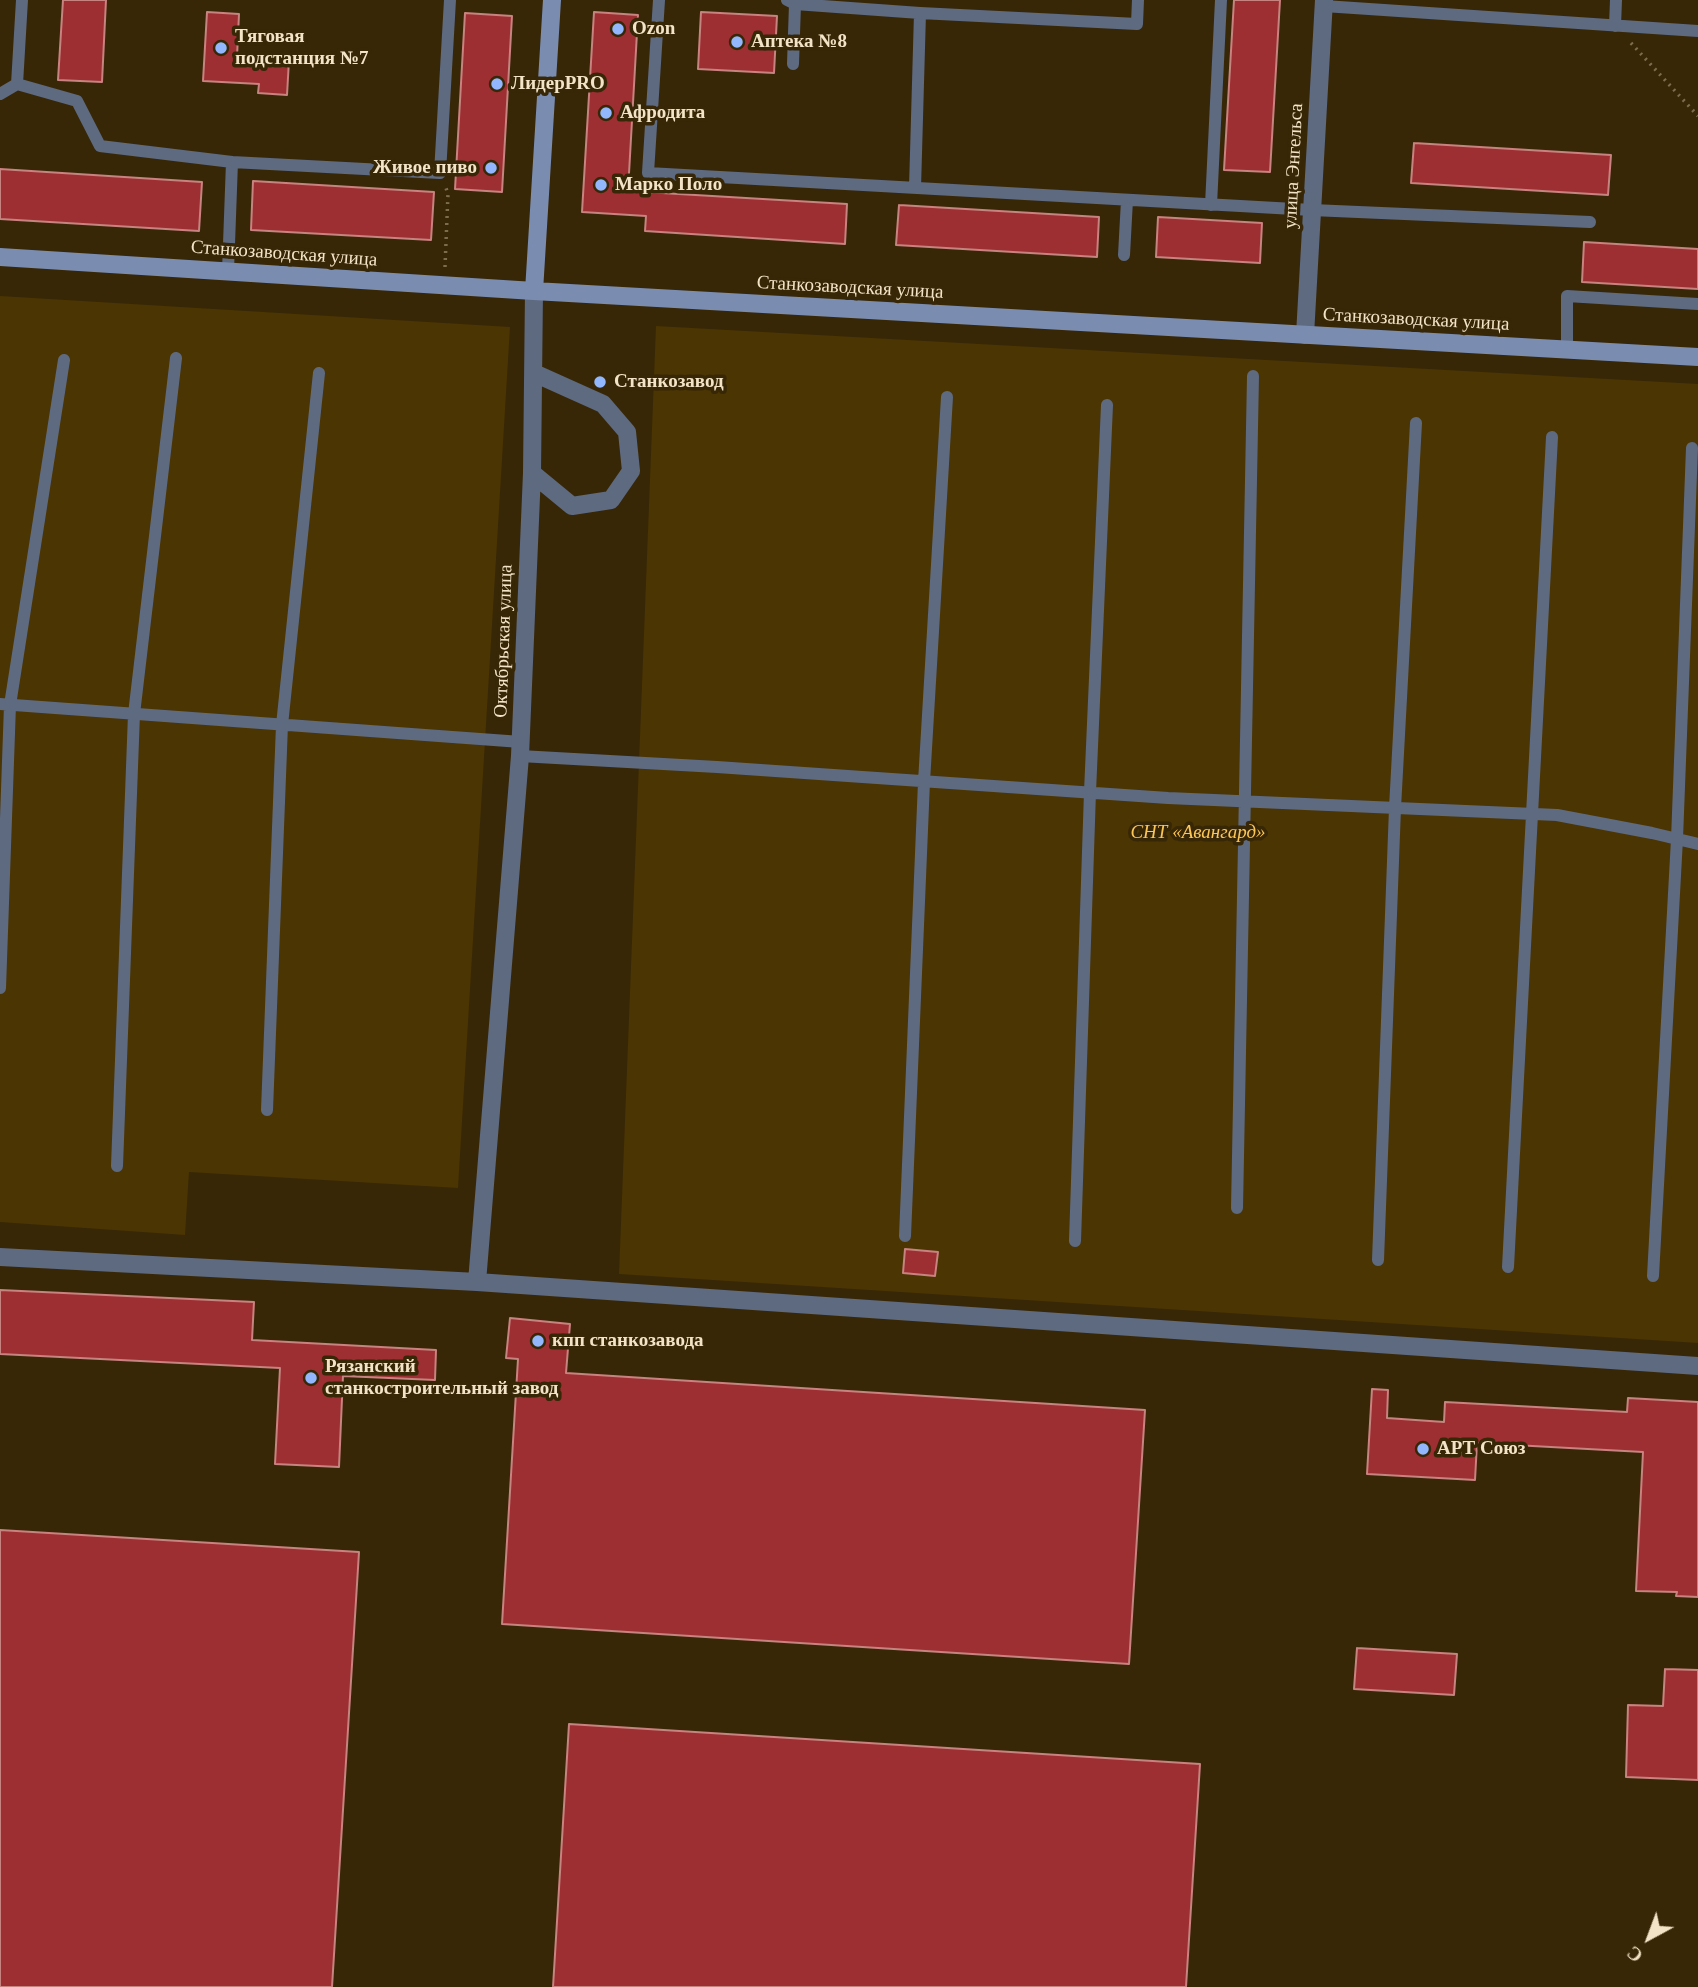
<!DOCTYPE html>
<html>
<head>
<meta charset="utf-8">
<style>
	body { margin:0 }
	#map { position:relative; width:1698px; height:1987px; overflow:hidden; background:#372707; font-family:"Times New Roman",serif }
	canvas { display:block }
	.north { position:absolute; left:1614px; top:1903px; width:70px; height:70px; -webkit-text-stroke:5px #372707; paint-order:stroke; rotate:221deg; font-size:19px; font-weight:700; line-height:28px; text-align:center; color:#f4e4c7 }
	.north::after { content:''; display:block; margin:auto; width:24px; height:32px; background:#f4e4c7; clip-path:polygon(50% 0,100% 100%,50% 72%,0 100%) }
</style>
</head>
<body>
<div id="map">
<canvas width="1698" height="1987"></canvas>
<div class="north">С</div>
</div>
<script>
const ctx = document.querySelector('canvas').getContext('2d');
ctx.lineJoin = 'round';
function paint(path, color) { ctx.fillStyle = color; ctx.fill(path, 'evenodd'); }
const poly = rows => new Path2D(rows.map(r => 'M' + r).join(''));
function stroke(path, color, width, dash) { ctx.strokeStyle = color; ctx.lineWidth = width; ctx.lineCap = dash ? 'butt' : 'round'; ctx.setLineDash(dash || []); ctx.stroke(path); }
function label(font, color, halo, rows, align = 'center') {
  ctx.font = font + ' "Times New Roman",serif'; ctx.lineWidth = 7; ctx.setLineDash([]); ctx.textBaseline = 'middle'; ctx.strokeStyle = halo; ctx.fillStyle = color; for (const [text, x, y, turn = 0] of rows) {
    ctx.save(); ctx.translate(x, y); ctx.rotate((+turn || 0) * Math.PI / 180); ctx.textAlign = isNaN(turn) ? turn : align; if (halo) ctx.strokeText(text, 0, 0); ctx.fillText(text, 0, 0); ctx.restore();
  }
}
paint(poly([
	[0,296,510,327,458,1188,189,1172,185,1235,0,1222],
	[656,326,1698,384,1698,1343,619,1274]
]), '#4b3502');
const building = poly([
	[63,0,106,0,102,82,58,80,63,0],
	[1234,0,1280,0,1270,172,1224,170,1234,0],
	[207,12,239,14,237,57,289,60,287,95,258,93,259,84,203,81,207,12],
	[594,12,638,15,628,191,847,204,845,244,645,231,646,216,582,212,594,12],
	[701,12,777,16,774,73,698,69,701,12],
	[465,13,512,16,502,192,455,189,465,13],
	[1414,143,1611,155,1608,195,1411,183,1414,143],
	[0,169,202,182,199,231,0,219,0,169],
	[253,181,434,192,431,240,251,230,253,181],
	[899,205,1099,217,1097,257,896,245,899,205],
	[1158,217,1262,223,1260,263,1156,257,1158,217],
	[1584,242,1698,249,1698,289,1582,282,1584,242],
	[905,1249,938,1252,935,1276,903,1273,905,1249],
	[0,1290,254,1302,252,1340,436,1350,435,1380,343,1376,339,1467,275,1464,280,1368,0,1354,0,1290],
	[510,1318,570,1324,566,1373,1145,1410,1129,1664,502,1624,518,1359,506,1358,510,1318],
	[1372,1389,1388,1390,1387,1418,1444,1422,1445,1402,1627,1412,1628,1398,1698,1402,1698,1597,1676,1596,1677,1592,1636,1591,1643,1452,1477,1443,1475,1480,1367,1474,1372,1389],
	[0,1530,359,1552,332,1987,0,1987,0,1530],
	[1357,1648,1457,1654,1454,1695,1354,1689,1357,1648],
	[1665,1669,1698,1670,1698,1780,1626,1777,1628,1705,1663,1706,1665,1669],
	[569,1724,1200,1764,1186,1987,553,1987,569,1724]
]);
paint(building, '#9d2f33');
stroke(building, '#c7837f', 2);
stroke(poly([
	[1631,43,1698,116],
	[445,267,448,194,446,188]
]), '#7d6d4f', 3.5, [2, 5]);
stroke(poly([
	[659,0,648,173,1312,210,1590,222],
	[787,0,795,4,920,13,1137,24,1138,0],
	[1324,6,1698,31],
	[1615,26,1616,0],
	[793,64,795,4],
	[17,84,77,101,100,146,232,162],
	[0,94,17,84,22,0],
	[915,188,920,13],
	[1211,205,1221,0],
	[1124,255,1127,200],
	[228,271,232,162,440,173,450,0],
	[1567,349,1567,296,1698,304],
	[0,704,521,742],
	[520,756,717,767,1168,798,1557,815,1652,833,1698,844],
	[0,988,10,705,64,360],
	[267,1110,282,725,319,373],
	[117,1166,134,714,176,358],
	[1237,1208,1253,376],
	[905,1236,924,782,947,397],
	[1075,1241,1090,792,1107,405],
	[1378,1260,1395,808,1416,423],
	[1508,1267,1552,437],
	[1653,1276,1677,839,1692,448]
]), '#5e6a80', 12);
stroke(poly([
	[1305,335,1324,0],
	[532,473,572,506,611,500,631,471,627,432,603,404,534,373],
	[0,1257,477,1282,1698,1366],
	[477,1282,520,756,532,473,534,291]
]), '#5e6a80', 18);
stroke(poly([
	[0,257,534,291,1698,357],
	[534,291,552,0]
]), '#7a8db1', 18);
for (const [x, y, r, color] of [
	[618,29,7,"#92b7fd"],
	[737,42,7,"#92b7fd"],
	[221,48,7,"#92b7fd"],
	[497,84,7,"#92b7fd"],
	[606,113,7,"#92b7fd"],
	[491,168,7,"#92b7fd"],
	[601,185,7,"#92b7fd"],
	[600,382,7,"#92b7fd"],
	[538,1341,7,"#92b7fd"],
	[311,1378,7,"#92b7fd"],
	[1423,1449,7,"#92b7fd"]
]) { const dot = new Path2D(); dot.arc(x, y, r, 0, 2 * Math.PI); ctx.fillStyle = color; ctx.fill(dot); stroke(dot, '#372707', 2.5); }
label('bold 19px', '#f4e4c7', '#372707', [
	["Ozon",632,29],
	["Тяговая",235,37],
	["подстанция №7",235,59],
	["Аптека №8",751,42],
	["ЛидерPRO",511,84],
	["Афродита",620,113],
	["Живое пиво",477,168,"right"],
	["Марко Поло",615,185],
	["Станкозавод",614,382],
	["кпп станкозавода",552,1341],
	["Рязанский",325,1367],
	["станкостроительный завод",325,1389],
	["АРТ Союз",1437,1449]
], 'left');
label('19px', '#f4e4c7', '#372707', [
	["улица Энгельса",1294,166,-87],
	["Станкозаводская улица",284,254,4],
	["Станкозаводская улица",850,288,3],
	["Станкозаводская улица",1416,320,3],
	["Октябрьская улица",504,641,-88]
]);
label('italic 19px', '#fcc657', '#372707', [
	["СНТ «Авангард»",1198,833]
]);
</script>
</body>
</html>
